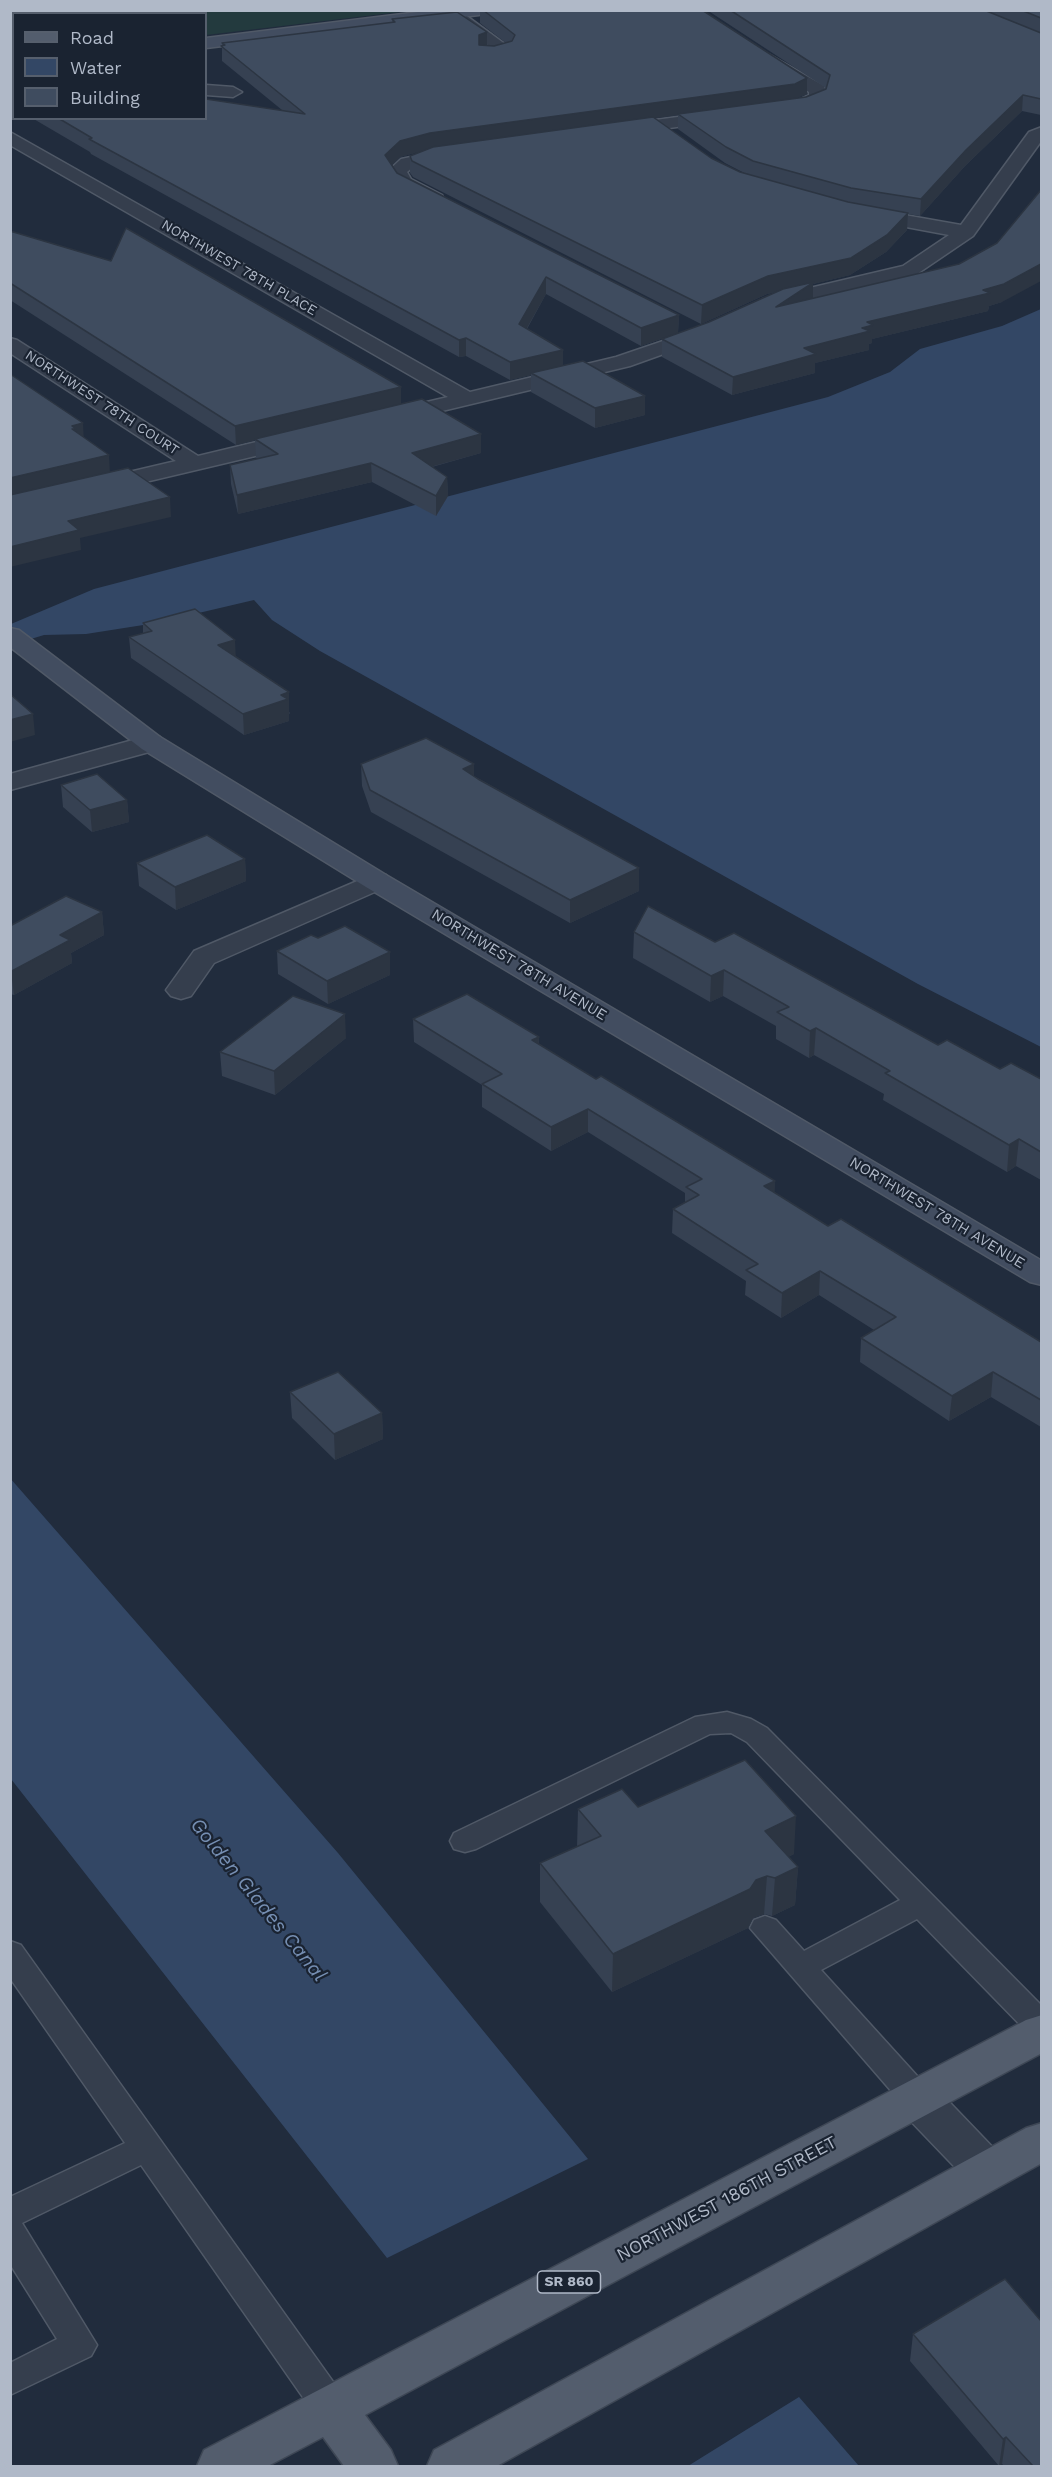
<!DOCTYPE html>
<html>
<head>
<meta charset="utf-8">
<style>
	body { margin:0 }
	#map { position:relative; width:1052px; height:2477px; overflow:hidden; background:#212c3d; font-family:"Work Sans",sans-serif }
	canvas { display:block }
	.frame { position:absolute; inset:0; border:12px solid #b0b9c8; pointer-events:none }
	.legend { position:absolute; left:12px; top:12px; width:195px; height:108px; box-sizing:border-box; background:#1a2331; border:2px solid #565f6d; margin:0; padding:8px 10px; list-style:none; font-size:18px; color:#b0b9c8 }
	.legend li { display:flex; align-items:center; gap:12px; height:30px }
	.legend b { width:30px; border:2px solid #565f6d }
</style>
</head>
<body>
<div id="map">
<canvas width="1052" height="2477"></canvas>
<div class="frame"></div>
<ul class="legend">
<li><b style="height:8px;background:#535d6d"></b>Road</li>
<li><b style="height:16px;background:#334765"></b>Water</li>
<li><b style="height:16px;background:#3f4c5f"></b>Building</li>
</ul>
</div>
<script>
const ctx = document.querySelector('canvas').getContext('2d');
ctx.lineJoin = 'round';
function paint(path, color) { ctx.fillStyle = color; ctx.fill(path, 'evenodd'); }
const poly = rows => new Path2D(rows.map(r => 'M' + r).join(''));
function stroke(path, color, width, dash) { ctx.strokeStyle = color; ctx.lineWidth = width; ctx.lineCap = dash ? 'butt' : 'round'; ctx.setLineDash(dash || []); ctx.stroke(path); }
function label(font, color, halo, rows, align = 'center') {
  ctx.font = font + ' "Work Sans",sans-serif'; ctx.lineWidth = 4.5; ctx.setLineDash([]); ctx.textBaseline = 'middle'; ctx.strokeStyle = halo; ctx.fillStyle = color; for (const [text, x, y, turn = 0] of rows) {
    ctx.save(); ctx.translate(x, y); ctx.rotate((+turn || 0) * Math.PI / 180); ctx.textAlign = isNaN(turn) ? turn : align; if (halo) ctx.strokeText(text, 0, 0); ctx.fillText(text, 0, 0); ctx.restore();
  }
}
paint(poly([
	[10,11,408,11,206,35,206,14,14,14,13,58,11,58]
]), '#233a3e');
paint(poly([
	[1041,309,1041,1047,918,984,320,651,272,620,254,600,156,623,86,634,44,635,11,645,11,624,94,589,828,397,890,372,920,349,1002,326],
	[10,1478,338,1853,588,2159,387,2258,11,1779],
	[799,2397,859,2466,688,2466]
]), '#334765');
const lane = poly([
	[47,10,70,10,65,14,42,14,47,10],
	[117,10,131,10,133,14,119,14,117,10],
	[727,1712,751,1719,767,1728,1042,2006,1042,2039,1031,2036,917,1919,821,1970,929,2089,933,2098,929,2107,917,2111,905,2107,750,1928,754,1920,765,1916,776,1920,804,1951,900,1900,747,1742,731,1733,710,1734,476,1849,465,1852,454,1849,450,1841,454,1833,695,1717,727,1712],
	[10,1941,21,1945,344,2397,349,2408,344,2419,331,2424,318,2419,141,2165,22,2223,97,2345,91,2356,10,2395,10,2363,57,2339,10,2264,10,2197,125,2143,10,1978,10,1941]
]);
const street = poly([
	[448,11,460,11,513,50,511,54,493,59,481,59,479,55,481,51,492,48,448,17,446,14,448,11],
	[770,55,824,86,827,98,824,102,799,111,776,112,773,108,776,104,796,101,809,95,809,92,764,64,762,60,770,55],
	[206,85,233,87,242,92,233,97,206,95,206,85],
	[722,111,731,116,728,120,618,135,609,130,618,125,722,111],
	[1042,127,1042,140,973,236,917,274,770,309,763,307,760,303,763,299,903,266,949,235,858,218,856,214,858,210,865,208,961,225,1029,132,1042,127],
	[10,132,470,392,616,357,704,327,711,329,714,333,711,337,630,366,392,423,384,422,381,417,384,412,448,397,10,145,10,132],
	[454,148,463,153,460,157,413,167,407,172,411,179,442,195,444,199,442,203,428,203,398,187,388,171,401,159,454,148],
	[10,338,17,340,198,456,298,432,306,434,309,439,306,444,10,514,10,500,176,461,10,353,10,338],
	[151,735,160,737,164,743,160,749,10,790,10,774,151,735],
	[376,873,386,875,390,881,386,887,214,963,191,996,181,999,171,996,166,990,194,951,376,873],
	[917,2080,933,2085,1003,2158,1010,2171,1003,2184,987,2190,971,2184,901,2111,895,2098,901,2085,917,2080]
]);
const secondary = poly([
	[435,10,487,10,479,15,206,48,206,38,435,10],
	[10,628,19,630,160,737,386,875,1042,1261,1042,1285,1030,1282,366,887,142,749,10,647,10,628]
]);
const primary = poly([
	[1042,2015,1042,2053,365,2415,391,2450,398,2466,344,2466,323,2437,268,2466,197,2466,204,2450,1026,2020,1042,2015],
	[1042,2123,1042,2163,497,2466,427,2466,434,2450,1026,2128,1042,2123]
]);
stroke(lane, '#505967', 3);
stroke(street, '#505967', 3);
stroke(secondary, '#505967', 3);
stroke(primary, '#3e4755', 3);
paint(lane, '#353e4d');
paint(street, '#353e4d');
paint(secondary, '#424d60');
paint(primary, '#535d6d');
paint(poly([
	[480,10,702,10,807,94,796,98,806,97,826,88,707,10,1041,10,1041,115,1022,111,965,166,920,216,908,214,907,230,886,252,850,275,813,284,813,298,1002,302,989,306,988,311,872,339,872,343,869,344,869,350,815,363,815,373,732,395,662,357,662,339,709,322,776,292,767,294,701,324,413,177,410,173,410,156,422,151,400,157,392,165,397,173,679,315,678,333,641,346,546,294,527,329,563,350,563,366,645,415,595,428,531,392,531,375,510,380,466,356,459,357,91,154,90,152,32,118,206,118,282,110,222,61,222,43,392,23,392,19,487,46,494,46,506,43,480,23],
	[678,115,678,129,725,163,748,175,740,172,711,158,654,118],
	[14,64,14,107,10,106,10,65],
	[10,231,401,404,481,453,432,467,447,477,448,496,436,516,372,482,238,514,231,484,230,465,257,459,256,458,255,440,236,445,10,300],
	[143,623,236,657,290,713,289,714,289,721,244,735,131,658,129,637,143,633],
	[361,764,474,764,474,776,639,868,639,891,570,923,371,812,362,786],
	[61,785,127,800,129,822,92,832,63,807],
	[245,859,246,881,176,910,139,886,137,863],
	[102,912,104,935,71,953,72,963,14,995,10,994,10,926],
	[634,932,715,942,938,1045,1000,1069,1041,1079,1041,1180,1016,1166,1007,1172,883,1100,884,1094,814,1055,809,1058,776,1039,776,1026,723,996,710,1002,633,958],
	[277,951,390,975,328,1004,278,974],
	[413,1019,539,1037,539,1044,596,1079,775,1181,774,1193,828,1226,1041,1342,1041,1427,991,1397,949,1421,860,1362,861,1338,874,1330,819,1295,781,1318,745,1295,746,1281,672,1233,673,1209,685,1202,685,1193,588,1132,551,1151,482,1107,482,1085,414,1042],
	[346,1038,275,1095,222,1076,220,1052],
	[290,1392,382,1413,383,1439,335,1460,292,1418],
	[638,1807,794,1854,788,1857,798,1867,795,1905,772,1916,764,1914,753,1918,748,1928,612,1992,540,1902,540,1863,577,1847,578,1809],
	[913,2334,1041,2466,1004,2466,1002,2464,999,2466,910,2361]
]), '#364152');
paint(poly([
	[487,32,487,47,479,50,479,35],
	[807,78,807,94,794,99,431,149,400,157,386,171,385,155,400,141,430,133],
	[1023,95,1022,111,965,166,920,216,921,199,966,150],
	[908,213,907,230,886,252,850,275,813,284,813,300,776,307,810,284,767,294,701,324,702,305],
	[1041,264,1041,281,1002,302,989,306,988,311,872,339,872,343,869,344,869,350,815,363,815,373,732,395,733,377,804,348,862,328,867,322,983,290],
	[546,277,546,294,519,342,519,324],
	[679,315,678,333,641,346,641,328],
	[466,338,466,356,459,357,459,340],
	[563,350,563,367,531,373,531,375,510,380,510,362],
	[401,387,401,406,255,439,255,440,236,445,235,426],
	[645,396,645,415,595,428,595,408],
	[83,423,84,443,77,444,72,426],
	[481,434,481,453,412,472,412,453],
	[109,455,110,474,10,498,10,478],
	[371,463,372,482,238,514,237,495],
	[447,477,448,496,436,516,436,496],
	[170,497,171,517,80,538,81,550,10,567,10,547,68,521],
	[235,640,236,661,218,645],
	[289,692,289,721,244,735,243,714,281,695],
	[33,714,35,735,10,742,10,720],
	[474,764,474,786,463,769],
	[127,800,129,822,92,832,90,810],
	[245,859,246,881,176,910,175,887],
	[639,868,639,891,570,923,570,900],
	[102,912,104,935,71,953,72,963,14,995,11,972,60,935],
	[390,952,390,975,328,1004,327,981],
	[724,970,723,996,710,1002,711,976],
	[345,1014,346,1038,275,1095,274,1071],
	[816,1028,814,1055,809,1058,810,1031],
	[539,1037,538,1060,532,1040],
	[588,1109,588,1132,551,1151,551,1127],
	[1019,1139,1016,1166,1007,1172,1009,1145],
	[775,1181,774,1205,764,1186],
	[820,1271,819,1295,781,1318,782,1293],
	[993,1372,991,1397,949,1421,952,1396],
	[382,1413,383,1439,335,1460,334,1434],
	[796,1816,794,1854,763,1869,765,1831],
	[798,1867,795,1905,772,1916,775,1878],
	[767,1876,764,1914,753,1918,748,1928,612,1992,613,1954,756,1880],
	[1006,2437,1002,2464,999,2466,1003,2439]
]), '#2c3542');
const building = poly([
	[483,10,702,10,807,78,795,84,430,133,400,141,385,155,397,173,679,315,641,328,546,277,519,324,563,350,510,362,466,338,459,340,89,139,92,138,58,118,206,118,206,99,305,114,221,46,225,45,222,43,395,22,392,19,457,12,487,32,479,35,479,45,494,46,512,41,515,35,483,10],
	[730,10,984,10,1041,33,1041,99,1023,95,966,150,921,199,851,188,753,161,726,147,678,114,806,97,826,89,830,75,730,10],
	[1021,10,1041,10,1041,18,1021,10],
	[14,64,14,93,10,91,10,65,14,64],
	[653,117,711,158,740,172,848,202,908,213,887,235,851,258,768,276,702,305,412,161,410,156,433,147,653,117],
	[1041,190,1041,264,1004,284,983,290,990,293,867,322,873,325,862,328,870,331,804,348,816,354,733,377,662,339,709,322,783,289,814,282,776,307,959,264,997,243,1041,190],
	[126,228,401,387,235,426,10,283,10,231,111,261,126,228],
	[583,361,645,396,595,408,531,373,583,361],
	[10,374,83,423,72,426,76,429,72,429,109,455,10,478,10,374],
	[422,399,481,434,412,453,447,477,436,496,371,463,237,495,230,465,278,454,255,439,422,399],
	[128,468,170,497,68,521,79,530,10,547,10,495,128,468],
	[195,609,235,640,218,645,289,692,281,695,288,699,243,714,129,637,152,631,143,623,195,609],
	[10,694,33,714,10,720,10,694],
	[426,738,474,764,463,769,478,779,639,868,570,900,370,790,361,764,426,738],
	[97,774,127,800,90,810,61,785,97,774],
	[207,835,245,859,175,887,137,863,207,835],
	[66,896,102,912,60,935,70,940,10,972,10,926,66,896],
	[648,906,715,942,734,933,938,1045,947,1040,1000,1069,1011,1063,1041,1079,1041,1152,1019,1139,1009,1145,885,1073,890,1071,816,1028,810,1031,777,1012,789,1007,724,970,711,976,634,932,648,906],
	[345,926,390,952,327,981,277,951,311,935,318,938,345,926],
	[467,994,539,1037,532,1040,596,1079,601,1076,775,1181,764,1186,828,1226,841,1219,1041,1342,1041,1400,993,1372,952,1396,861,1338,896,1317,820,1271,782,1293,746,1270,758,1264,673,1209,699,1195,686,1187,702,1179,588,1109,551,1127,482,1084,502,1074,413,1019,467,994],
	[293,996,345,1014,274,1071,220,1052,293,996],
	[338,1372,382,1413,334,1434,290,1392,338,1372],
	[745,1760,796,1816,765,1831,798,1867,775,1878,767,1876,756,1880,750,1889,613,1954,540,1863,601,1836,578,1809,622,1789,638,1807,745,1760],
	[1005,2279,1041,2321,1041,2466,1033,2466,1006,2437,1003,2439,913,2334,1005,2279]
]);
paint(building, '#3f4c5f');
stroke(building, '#2c3542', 1.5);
label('14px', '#b0b9c8', '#1a2331', [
	["NORTHWEST 78TH PLACE",239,268,30],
	["NORTHWEST 78TH COURT",102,403,33]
]);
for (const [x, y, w] of [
	[569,2282,63]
]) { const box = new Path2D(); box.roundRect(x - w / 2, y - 11, w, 22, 4.5); ctx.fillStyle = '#1a2331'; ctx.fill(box); stroke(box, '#b0b9c8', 1.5); }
label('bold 14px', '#b0b9c8', null, [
	["SR 860",569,2282]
]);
label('15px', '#b0b9c8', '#1a2331', [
	["NORTHWEST 78TH AVENUE",519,965,31],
	["NORTHWEST 78TH AVENUE",937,1213,31]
]);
label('18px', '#b0b9c8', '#1a2331', [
	["NORTHWEST 186TH STREET",727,2199,-28]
]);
label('italic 20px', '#758eb2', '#1a2331', [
	["Golden Glades Canal",258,1900,51]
]);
</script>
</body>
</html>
